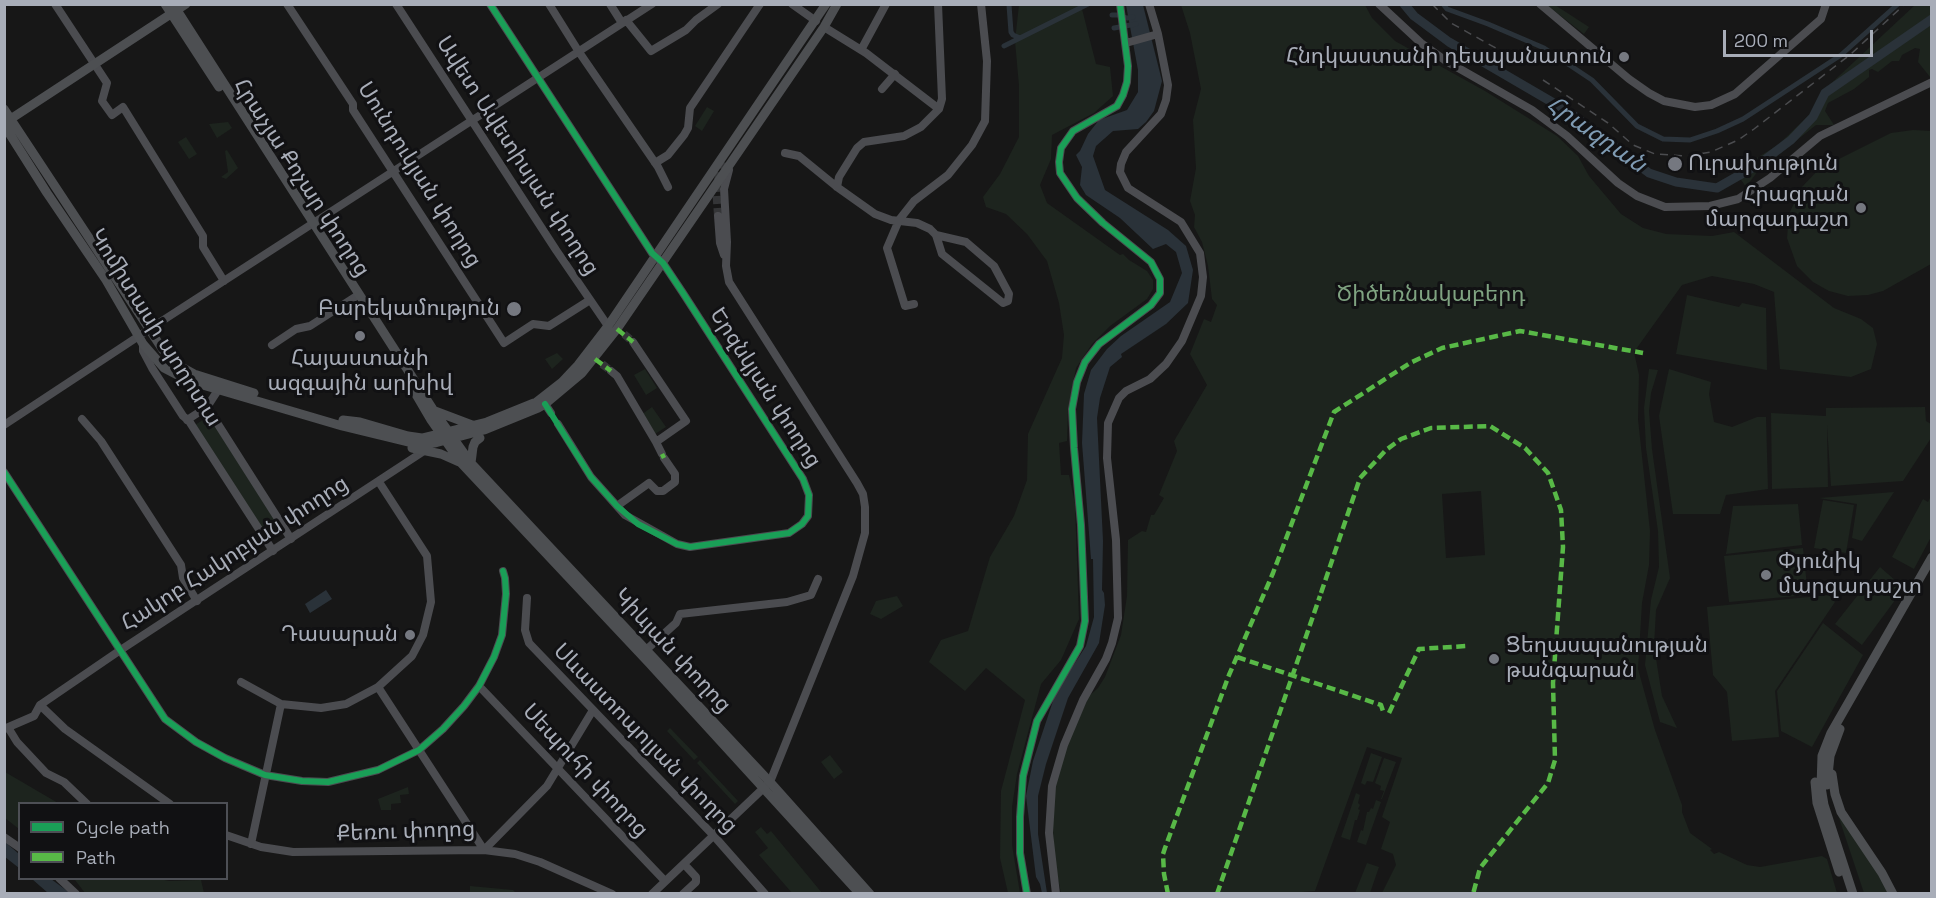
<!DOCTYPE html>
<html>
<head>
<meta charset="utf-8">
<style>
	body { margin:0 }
	#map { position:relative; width:1936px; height:898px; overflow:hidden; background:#171717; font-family:"Space Grotesk",sans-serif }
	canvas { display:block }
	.frame { position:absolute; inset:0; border:6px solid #a8adb8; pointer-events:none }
	.legend { position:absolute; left:18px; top:802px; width:210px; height:78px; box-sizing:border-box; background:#111113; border:2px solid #4d4f55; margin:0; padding:8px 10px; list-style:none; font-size:18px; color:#a8adb8 }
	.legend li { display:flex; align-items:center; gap:12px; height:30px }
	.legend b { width:30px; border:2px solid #4d4f55 }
	.scale { position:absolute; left:1723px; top:30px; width:150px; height:27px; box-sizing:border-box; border:3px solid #a8adb8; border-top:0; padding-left:8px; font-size:18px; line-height:21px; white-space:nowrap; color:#a8adb8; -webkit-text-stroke:4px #111113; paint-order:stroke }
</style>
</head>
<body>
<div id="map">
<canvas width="1936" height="898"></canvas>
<div class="frame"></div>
<ul class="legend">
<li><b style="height:8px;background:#1a9f57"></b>Cycle path</li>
<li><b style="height:8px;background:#58b947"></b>Path</li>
</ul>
<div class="scale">200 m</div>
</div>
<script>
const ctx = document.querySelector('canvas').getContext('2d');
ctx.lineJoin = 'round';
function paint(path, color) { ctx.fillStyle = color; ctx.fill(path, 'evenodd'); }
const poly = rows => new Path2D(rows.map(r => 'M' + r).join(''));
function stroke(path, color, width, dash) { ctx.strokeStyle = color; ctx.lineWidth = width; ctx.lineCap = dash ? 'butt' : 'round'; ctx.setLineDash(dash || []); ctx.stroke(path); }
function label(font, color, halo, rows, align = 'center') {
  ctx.font = font + ' "Space Grotesk","Noto Sans Armenian",sans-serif'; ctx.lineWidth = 6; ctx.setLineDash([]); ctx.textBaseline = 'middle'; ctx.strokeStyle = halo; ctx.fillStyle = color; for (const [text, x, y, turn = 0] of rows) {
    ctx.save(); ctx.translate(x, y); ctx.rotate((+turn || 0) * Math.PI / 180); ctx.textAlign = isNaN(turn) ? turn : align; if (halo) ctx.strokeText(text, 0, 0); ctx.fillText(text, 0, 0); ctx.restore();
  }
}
paint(poly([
	[1019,5,1081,5,1096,64,1110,67,1113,96,1094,113,1052,135,1051,159,1040,185,1047,203,1120,255,1123,254,1129,260,1147,271,1153,280,1153,289,1147,299,1110,326,1092,344,1076,368,1068,409,1067,441,1059,443,1061,475,1069,475,1075,504,1079,619,1061,660,1041,684,1017,774,1012,807,1012,845,1020,893,1008,893,1000,858,1001,791,1025,700,986,668,965,691,929,662,941,640,968,631,990,557,1014,516,1027,480,1028,434,1062,358,1064,335,1059,303,1047,261,1027,234,1006,214,986,207,983,197,1000,174,1019,137,1019,86,1015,41],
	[1181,5,1365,5,1372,18,1395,41,1485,91,1557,136,1578,156,1589,176,1621,214,1643,228,1666,234,1712,236,1734,232,1834,308,1861,319,1873,328,1877,344,1871,369,1851,377,1780,369,1774,292,1754,284,1712,276,1682,285,1634,352,1639,375,1638,419,1650,531,1649,565,1642,603,1638,669,1655,730,1682,805,1682,812,1690,833,1712,849,1710,850,1714,854,1719,852,1747,865,1760,867,1822,856,1827,859,1837,893,1382,893,1396,865,1393,854,1381,849,1390,822,1382,817,1402,758,1367,747,1315,891,1277,894,1061,893,1054,862,1052,790,1067,745,1089,696,1098,688,1105,677,1121,635,1127,596,1128,540,1142,531,1146,532,1151,515,1154,515,1164,498,1159,495,1177,451,1174,441,1207,385,1190,354,1204,319,1211,322,1217,305,1212,299,1208,266,1202,242,1194,227,1195,215,1190,201,1196,168,1193,120,1201,89,1190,33],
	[1481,491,1485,555,1446,558,1442,494],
	[1915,5,1931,5,1931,76,1930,77,1918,62,1920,49,1915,48,1902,55,1899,61,1892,61,1878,72,1872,69,1869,70,1869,77,1854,89,1828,103,1825,111,1834,125,1816,125,1758,171,1746,187,1735,171,1778,145,1812,112,1825,89],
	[1548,6,1555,5,1589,27,1584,34],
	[707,107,714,111,702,131,695,126],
	[228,122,232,128,217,138,209,124],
	[1913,130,1931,131,1931,264,1883,291,1868,295,1848,296,1829,291,1813,282,1797,266,1787,238,1789,214,1801,188,1819,169,1891,133],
	[186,137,197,154,189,159,178,142],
	[227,150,238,168,226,179,221,177,228,172,225,151],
	[1687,295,1739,307,1742,303,1766,308,1767,370,1676,354],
	[557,353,563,359,552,369,545,359],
	[645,369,657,388,646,395,634,375],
	[1649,369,1658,370,1651,393,1649,411,1652,449,1670,578,1656,610,1654,646,1662,696,1677,728,1660,722,1645,665,1651,600,1659,567,1658,531,1646,448,1644,408],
	[1669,369,1711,382,1709,394,1714,422,1732,427,1757,417,1766,417,1768,489,1726,495,1720,514,1673,514,1659,416],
	[652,407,666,427,655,434,641,415],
	[1925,407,1926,421,1931,424,1931,438,1903,481,1831,486,1827,425,1828,487,1772,489,1771,413,1826,416,1826,408],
	[209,416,277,523,263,531,195,425],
	[1894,492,1862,541,1852,538,1857,504,1819,498],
	[1931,496,1931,537,1914,569,1892,557,1923,499,1928,502],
	[1823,500,1854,505,1846,553,1814,548],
	[1798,504,1802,545,1726,554,1733,506],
	[1803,548,1808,595,1729,602,1724,556],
	[1880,567,1904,588,1862,645,1835,624],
	[1829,595,1835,602,1775,691,1779,737,1732,741,1727,692,1713,675,1707,607],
	[897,596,903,606,881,619,870,614,876,601],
	[1823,623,1863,655,1812,747,1781,731,1777,691],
	[670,728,698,757,694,760,667,731],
	[1371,753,1382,757,1373,782,1367,781,1365,785,1361,783,1358,792],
	[830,755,843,772,834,779,821,762],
	[1384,758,1396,762,1382,799,1381,799,1384,791,1380,790,1381,786,1375,783],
	[700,760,738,801,735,804,697,763],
	[5,772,58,803,20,804,19,829,5,818],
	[408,787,409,794,400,795,401,803,391,804,391,810,381,810,378,799],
	[1356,793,1360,795,1358,803,1360,805,1358,809,1360,810,1357,820,1355,820,1350,840,1341,837],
	[1832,797,1870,860,1889,893,1864,893],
	[1376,800,1381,802,1366,845,1357,842,1361,830,1363,831,1367,812,1369,812,1371,808,1373,809],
	[761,827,767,834,771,831,822,893,792,893,759,855,768,848,755,832],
	[1367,863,1379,867,1370,893,1355,893],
	[77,879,155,878,169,881,201,880,204,893,85,893,75,880],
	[470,886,513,890,516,893,470,893]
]), '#1d241e');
paint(poly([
	[1126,5,1143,5,1162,81,1154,111,1146,122,1138,129,1113,131,1096,146,1093,156,1105,190,1168,230,1186,246,1193,270,1188,303,1166,324,1121,354,1122,357,1110,367,1100,398,1097,418,1103,541,1102,590,1104,593,1105,605,1099,643,1068,698,1046,764,1038,796,1038,834,1047,893,1042,893,1040,884,1036,877,1026,796,1033,761,1056,692,1086,646,1094,617,1093,559,1091,559,1082,443,1084,394,1091,370,1107,349,1121,336,1170,302,1182,273,1176,252,1166,244,1153,249,1120,218,1086,195,1080,185,1082,167,1076,155,1080,151,1088,134,1099,120,1127,110,1138,92,1138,70],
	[326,590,332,599,310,613,305,604],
	[5,842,19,854,19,868,5,857],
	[32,879,51,879,70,893,48,893]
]), '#2a3239');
stroke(poly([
	[1443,4,1447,9,1488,24,1544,48,1592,80,1637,126,1663,139,1690,140,1717,131,1743,119,1841,55,1898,4],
	[1009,5,1011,32,1013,35,1020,38],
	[1112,15,1118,15,1127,18,1133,17],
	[1114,28,1136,24],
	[1004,46,1088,4]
]), '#2a3239', 5);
stroke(poly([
	[1404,4,1414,16,1449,42,1569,112,1649,173,1676,182,1717,188,1759,164,1791,140,1813,117,1825,93,1932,19]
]), '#2a3239', 9);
stroke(poly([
	[718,216,716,187,723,162],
	[624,334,633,342],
	[602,364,611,371]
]), '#343537', 8, [8, 4]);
stroke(poly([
	[55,4,107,83,102,101,112,115,123,107,203,236,203,247,224,281],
	[287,4,353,104,353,110,504,343,533,324,549,326,590,300],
	[396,4,556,250,608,326],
	[490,4,652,253,663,263,683,293,803,479,809,495,808,516,802,524,789,533,690,547,677,544,625,515,591,477,558,424],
	[549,4,579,52,658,167,668,187],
	[610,4,622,23],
	[792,4,816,21],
	[1379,4,1421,43,1446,61,1532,110,1567,136,1618,183,1637,196,1665,207,1710,206,1738,199,1770,178,1820,136,1932,82],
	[1540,4,1629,79,1649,93,1664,101,1695,107,1711,105,1735,94,1821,19,1826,4],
	[626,20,651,51,686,30,696,20,718,4],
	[824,27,866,53,939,109],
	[1126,43,1158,34],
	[861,50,886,4],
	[882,89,895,74],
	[785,153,799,156,837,187,875,214,891,220,917,223,930,229,936,235,942,254,1003,303,1008,301,1009,294,994,266,966,242,936,235],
	[655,163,668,155,684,135,688,128,690,108,760,4],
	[837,187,839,177,857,148,864,142,904,136,921,127,939,109,942,99,938,4],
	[718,216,720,243,724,255],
	[914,304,905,306,887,248,899,220,914,201,948,175,972,145,985,121,987,61,981,4],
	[143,344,143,351,152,368,183,416,189,421,273,551],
	[272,345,296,329,310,326,355,297],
	[611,371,617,376,656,442,686,421,633,342],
	[545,404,551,413],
	[207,407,291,539],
	[82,419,101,441,181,565,183,578,197,601],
	[187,420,207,407,218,390],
	[4,425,148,330,652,4],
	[656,442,662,454],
	[4,472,165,719,196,742,225,758,265,775,302,781,328,782,378,770,419,750,443,729,464,706,479,686,494,657,502,635,506,594,505,578,503,571],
	[617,506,649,483,657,491,663,491,675,482,675,474,664,458],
	[527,598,525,630,529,643,714,836,765,894],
	[646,650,676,623,680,614,787,602,811,595,818,579],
	[241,682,281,704,321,708,346,704,378,687,412,656,423,635,431,602,427,556,379,482],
	[479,686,665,881],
	[378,687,484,850],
	[40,705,65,729,170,804],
	[4,729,34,716,40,705,119,651,424,451],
	[9,729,17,742,46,773,64,782,87,804],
	[226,835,261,847,293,852,484,850,515,854,540,862,612,894],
	[4,837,20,848],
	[251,844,281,704],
	[484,850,547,786,593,710],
	[59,878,76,894],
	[652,894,770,782,853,576,865,533,865,507,863,494,857,483,729,282,726,266,727,242,724,189,729,170],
	[683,894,696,882,696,877,684,864],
	[1027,894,1020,853,1020,817,1023,776,1037,721,1080,646,1085,621,1081,525,1074,448,1072,409,1077,382,1085,362,1099,344,1151,305,1160,293,1160,279,1151,262,1103,223,1077,198,1060,173,1059,162,1061,148,1073,131,1117,106,1123,95,1127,82,1128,66,1120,4],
	[1056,894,1049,833,1052,786,1064,745,1083,700,1106,659,1112,643,1118,618,1116,540,1107,458,1108,423,1119,398,1126,391,1150,379,1166,364,1182,341,1201,296,1203,277,1200,253,1181,222,1128,188,1120,172,1121,164,1126,152,1161,114,1166,100,1168,85,1158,34,1149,4]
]), '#4b4c50', 8);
stroke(poly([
	[165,4,219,87],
	[173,4,434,411,471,463,770,782,870,894],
	[4,109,163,350,176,364,194,374,254,393],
	[6,122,186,4],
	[4,125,47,193,106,280,143,344,164,368,189,381,342,426,412,443,435,443,484,430,538,408,545,404,582,373,617,329,824,27,837,4],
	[414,391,431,420,461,463,649,663,860,894],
	[530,407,562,382,578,365,608,326,826,4],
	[435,411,472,425],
	[343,420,360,422,408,436,422,438,487,422,534,403],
	[412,448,441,454,459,462],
	[471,463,473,447,475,442,480,438],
	[1832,774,1835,794,1841,812,1882,873,1893,894],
	[1815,782,1817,803,1839,872],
	[1827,785,1830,756,1840,729],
	[1853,894,1824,805,1821,787,1822,756,1831,733,1932,557]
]), '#4d4f52', 9);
stroke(poly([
	[1432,4,1451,23,1519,61],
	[1543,80,1608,123,1633,145,1655,154,1688,156,1711,152,1738,140,1754,129,1851,54,1905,4]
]), '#4b4c4f', 1.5, [8, 6]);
stroke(poly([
	[617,329,633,342],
	[595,359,611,371],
	[662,454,664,458],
	[1321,593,1360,478,1386,450,1401,439,1431,428,1490,426,1525,448,1548,473,1561,510,1563,547,1553,683,1555,760,1548,783,1480,868,1473,894],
	[1237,657,1381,705,1383,711],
	[1389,713,1419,649,1467,646],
	[1168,894,1164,874,1163,854,1165,848,1229,675,1273,573,1334,412,1410,363,1442,348,1520,331,1643,353],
	[1217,894,1320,596]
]), '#58b947', 4.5, [9, 4.5]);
stroke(poly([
	[490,4,652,253,663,263,683,293,803,479,809,495,808,516,802,524,789,533,690,547,677,544,638,524,617,506,591,477,545,404],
	[4,472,165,719,196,742,225,758,265,775,302,781,328,782,378,770,419,750,443,729,464,706,479,686,494,657,502,635,506,594,505,578,503,571],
	[1027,894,1020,853,1020,817,1023,776,1037,721,1080,646,1085,621,1081,525,1074,448,1072,409,1077,382,1085,362,1099,344,1151,305,1160,293,1160,279,1151,262,1103,223,1077,198,1060,173,1059,162,1061,148,1073,131,1117,106,1123,95,1127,82,1128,66,1120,4]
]), '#1a9f57', 6);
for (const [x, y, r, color] of [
	[1624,57,6,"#757880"],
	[1675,164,8,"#757880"],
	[1861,208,6,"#757880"],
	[514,309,8,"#757880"],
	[360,336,6,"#757880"],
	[1766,575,6,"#757880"],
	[410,635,6,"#757880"],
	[1494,659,6,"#757880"]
]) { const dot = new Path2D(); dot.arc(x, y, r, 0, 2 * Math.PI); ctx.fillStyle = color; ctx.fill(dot); stroke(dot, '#111113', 2); }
label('22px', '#a8adb8', '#111113', [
	["Հնդկաստանի դեսպանատուն",1612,57],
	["Ուրախություն",1688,164,"left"],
	["Հրազդան",1849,195],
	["մարզադաշտ",1849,220],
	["Բարեկամություն",500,309],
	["Հայաստանի",360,359,"center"],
	["ազգային արխիվ",360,384,"center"],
	["Փյունիկ",1778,562,"left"],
	["մարզադաշտ",1778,587,"left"],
	["Դասարան",398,635],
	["Ցեղասպանության",1506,646,"left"],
	["թանգարան",1506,671,"left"]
], 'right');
label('22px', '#a8adb8', '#111113', [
	["Ավետ Ավետիսյան փողոց",517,156,57],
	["Սունդուկյան փողոց",419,175,58],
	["Հրաչյա Քոչար փողոց",301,178,57],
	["Կոմիտասի պողոտա",155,328,58],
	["Երզնկյան փողոց",765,388,57],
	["Հակոբ Հակոբյան փողոց",235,554,-33],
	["Կիևյան փողոց",672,651,47],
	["Սևաստոպոլյան փողոց",645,739,46],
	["Սեպուհի փողոց",585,771,47],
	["Քեռու փողոց",406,832,-2]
]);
label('22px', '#7fa381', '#111113', [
	["Ծիծեռնակաբերդ",1431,295]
]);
label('italic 24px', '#7f9bb3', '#111113', [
	["Հրազդան",1596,135,35]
]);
</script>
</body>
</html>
